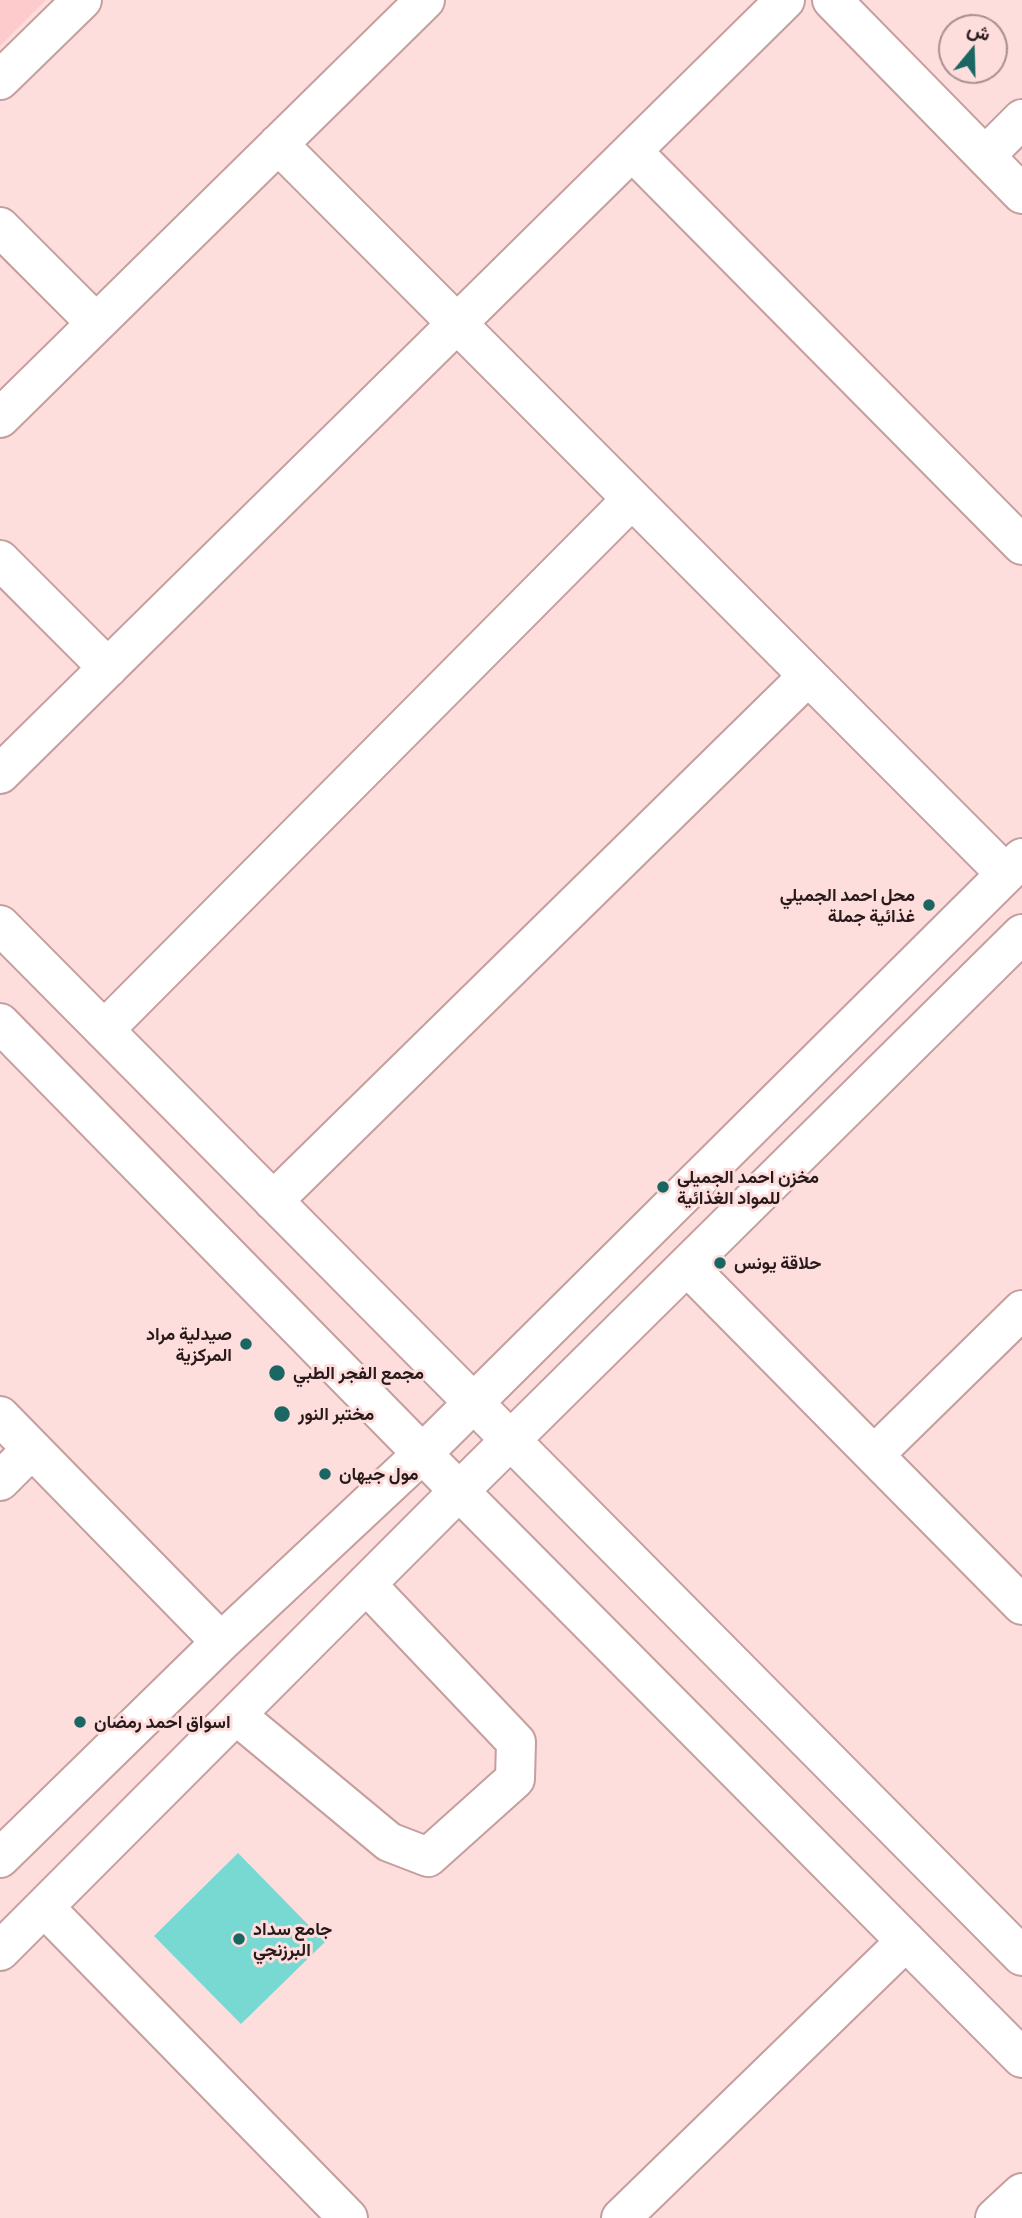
<!DOCTYPE html>
<html>
<head>
<meta charset="utf-8">
<style>
	body { margin:0 }
	#map { position:relative; width:1022px; height:2218px; overflow:hidden; background:#fedddd; font-family:Barlow,Vazirmatn,sans-serif }
	canvas { display:block }
	.north { position:absolute; left:938px; top:14px; width:70px; height:70px; box-sizing:border-box; background:#fedddd; border:2px solid #a88f8f; border-radius:50%; rotate:19deg; font-size:19px; font-weight:700; line-height:28px; text-align:center; color:#281a1a }
	.north::after { content:''; display:block; margin:auto; width:24px; height:32px; background:#1a6662; clip-path:polygon(50% 0,100% 100%,50% 72%,0 100%) }
</style>
</head>
<body>
<div id="map">
<canvas width="1022" height="2218"></canvas>
<div class="north">ش</div>
</div>
<script>
const ctx = document.querySelector('canvas').getContext('2d');
ctx.lineJoin = 'round';
function paint(path, color) { ctx.fillStyle = color; ctx.fill(path, 'evenodd'); }
const poly = rows => new Path2D(rows.map(r => 'M' + r).join(''));
function stroke(path, color, width, dash) { ctx.strokeStyle = color; ctx.lineWidth = width; ctx.lineCap = dash ? 'butt' : 'round'; ctx.setLineDash(dash || []); ctx.stroke(path); }
function label(font, color, halo, rows, align = 'center') {
  ctx.font = font + ' Barlow,Vazirmatn,sans-serif'; ctx.lineWidth = 6; ctx.setLineDash([]); ctx.textBaseline = 'middle'; ctx.strokeStyle = halo; ctx.fillStyle = color; for (const [text, x, y, turn = 0] of rows) {
    ctx.save(); ctx.translate(x, y); ctx.rotate((+turn || 0) * Math.PI / 180); ctx.textAlign = isNaN(turn) ? turn : align; if (halo) ctx.strokeText(text, 0, 0); ctx.fillText(text, 0, 0); ctx.restore();
  }
}
paint(poly([
	[0,0,46,0,0,46]
]), '#fdcbcb');
paint(poly([
	[238,1853,325,1942,241,2024,154,1936]
]), '#77d9d2');
const minor = poly([
	[832,0,1022,194],
	[0,80,82,0],
	[278,144,1006,874],
	[632,151,1022,545],
	[985,156,1022,119],
	[0,227,96,323],
	[0,418,425,0],
	[0,560,108,668],
	[0,774,785,0],
	[0,925,1022,1956],
	[0,1023,459,1491,1022,2058],
	[104,1030,632,499],
	[273,1201,808,676],
	[687,1266,1022,1605],
	[0,1416,221,1642],
	[874,1455,1022,1310],
	[0,1481,32,1449],
	[236,1715,389,1842,428,1857,515,1779,516,1742,366,1584],
	[0,1858,221,1642,423,1453,1022,858],
	[45,1908,348,2218],
	[0,1951,459,1491,1022,934],
	[621,2218,906,1941],
	[995,2218,1022,2193]
]);
stroke(minor, '#c59e9e', 42);
stroke(minor, '#fff', 38);
for (const [x, y, r, color] of [
	[929,905,7,"#1a6662"],
	[663,1187,7,"#1a6662"],
	[720,1263,7,"#1a6662"],
	[246,1344,7,"#1a6662"],
	[277,1373,9,"#1a6662"],
	[282,1414,9,"#1a6662"],
	[325,1474,7,"#1a6662"],
	[80,1722,7,"#1a6662"],
	[239,1939,7,"#1a6662"]
]) { const dot = new Path2D(); dot.arc(x, y, r, 0, 2 * Math.PI); ctx.fillStyle = color; ctx.fill(dot); stroke(dot, '#fedddd', 2.5); }
label('bold 18px', '#281a1a', '#fedddd', [
	["محل احمد الجميلي",915,895,"right"],
	["غذائية جملة",915,916,"right"],
	["مخزن احمد الجميلي",677,1177],
	["للمواد الغذائية",677,1198],
	["حلاقة يونس",734,1263],
	["صيدلية مراد",232,1334,"right"],
	["المركزية",232,1355,"right"],
	["مجمع الفجر الطبي",293,1373],
	["مختبر النور",298,1414],
	["مول جيهان",339,1474],
	["اسواق احمد رمضان",94,1722],
	["جامع سداد",253,1929],
	["البرزنجي",253,1950]
], 'left');
</script>
</body>
</html>
